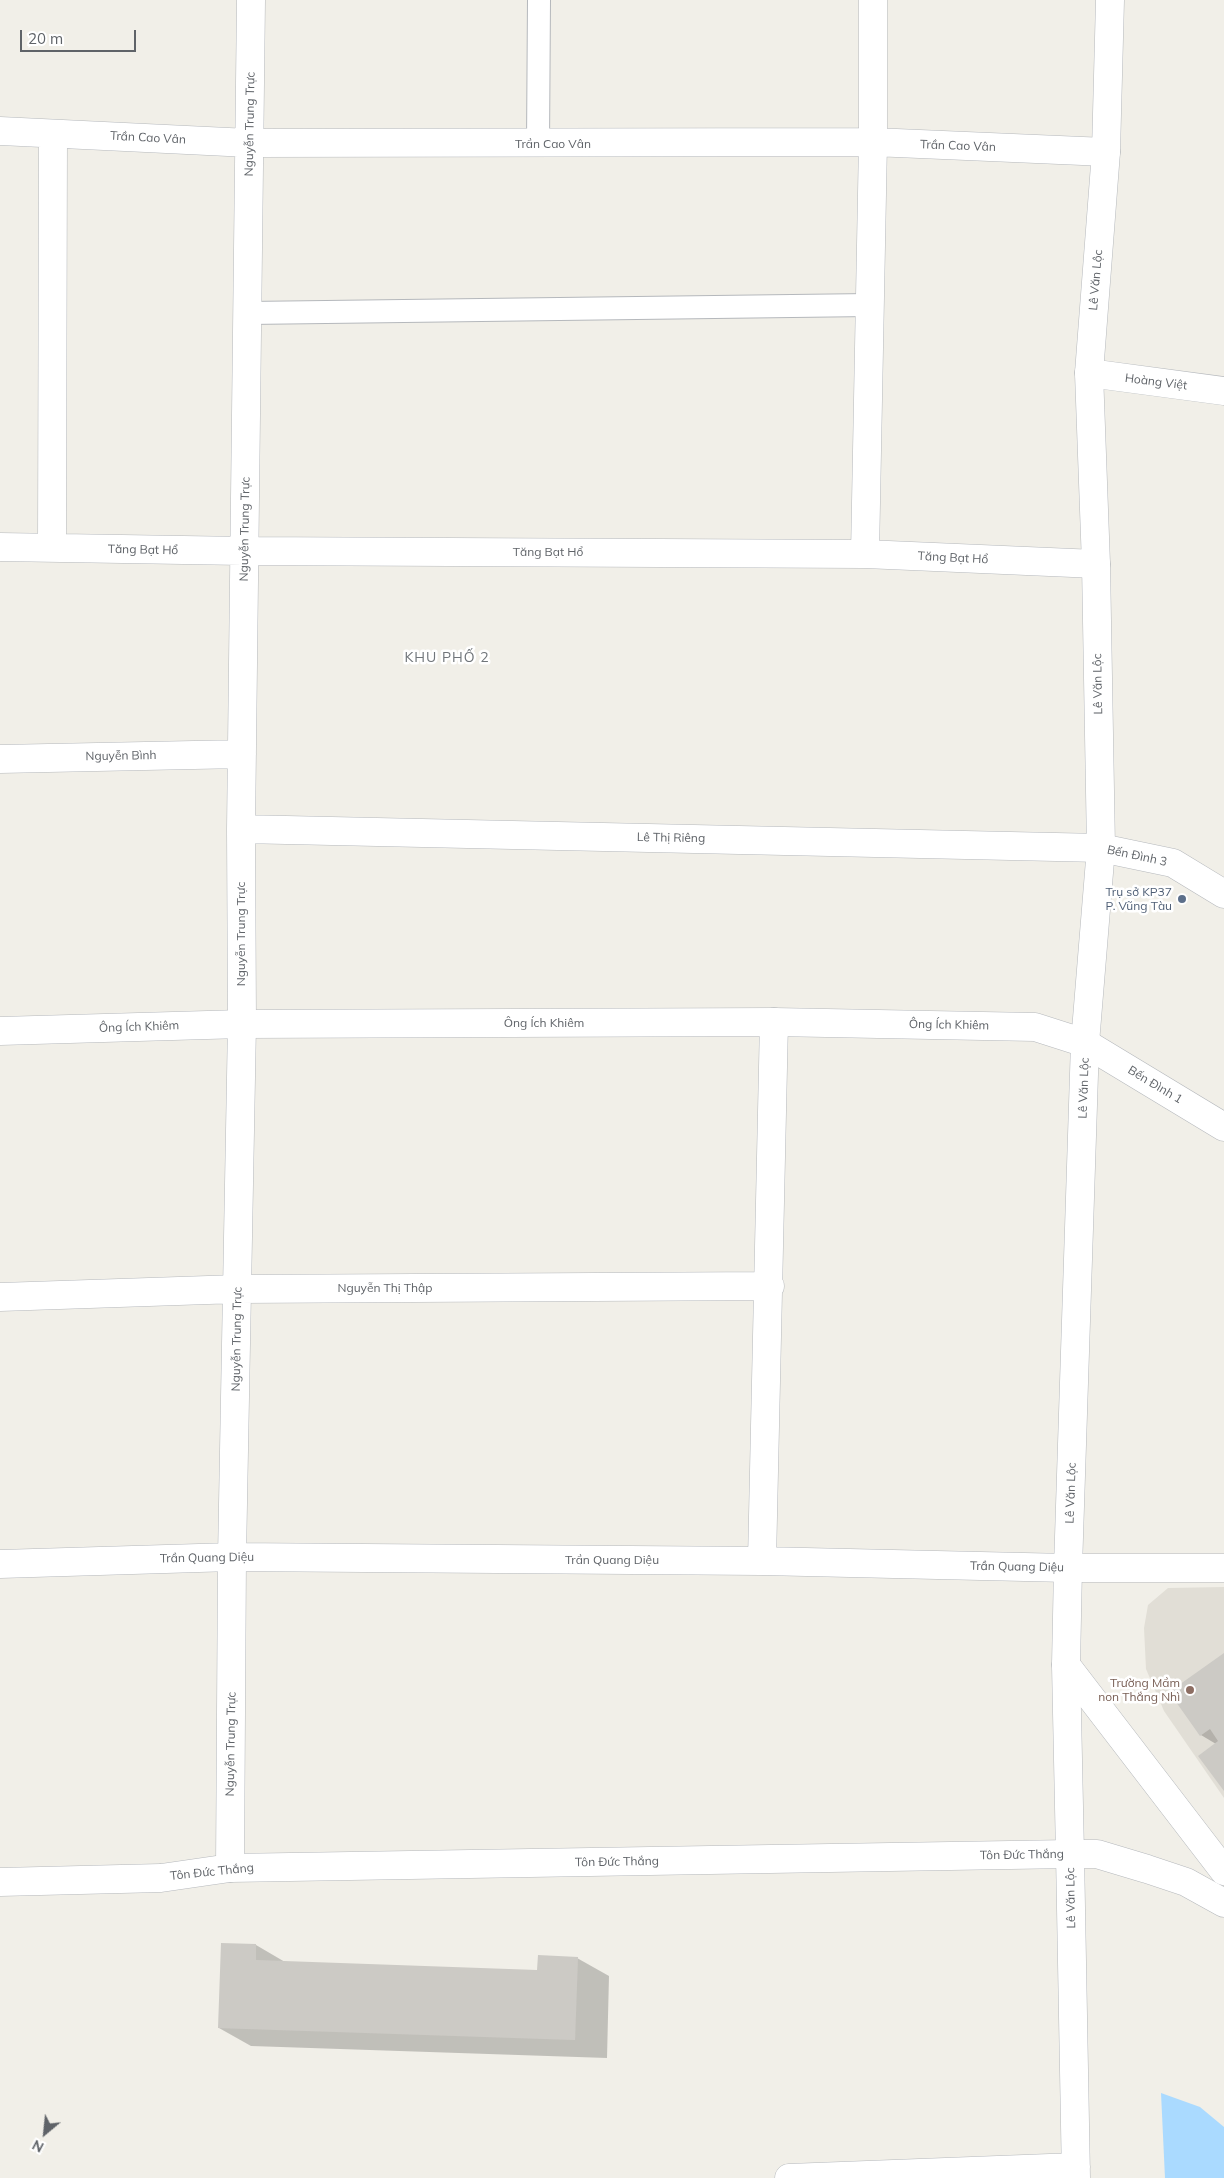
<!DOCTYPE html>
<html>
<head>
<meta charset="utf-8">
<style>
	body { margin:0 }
	#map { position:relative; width:1224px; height:2178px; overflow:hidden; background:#f1efe8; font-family:Mulish,sans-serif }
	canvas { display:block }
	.north { position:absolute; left:20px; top:2108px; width:50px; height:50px; -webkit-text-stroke:4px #fff; paint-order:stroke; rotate:208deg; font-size:14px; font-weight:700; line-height:20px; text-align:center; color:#5f6368 }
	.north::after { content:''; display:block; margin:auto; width:18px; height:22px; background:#5f6368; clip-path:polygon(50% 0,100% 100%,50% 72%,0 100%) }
	.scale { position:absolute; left:20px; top:30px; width:116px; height:22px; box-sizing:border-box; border:2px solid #5f6368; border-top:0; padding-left:6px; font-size:15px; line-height:18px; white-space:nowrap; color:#5f6368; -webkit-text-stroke:4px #fff; paint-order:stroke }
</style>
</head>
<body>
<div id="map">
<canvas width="1224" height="2178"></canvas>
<div class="north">N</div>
<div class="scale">20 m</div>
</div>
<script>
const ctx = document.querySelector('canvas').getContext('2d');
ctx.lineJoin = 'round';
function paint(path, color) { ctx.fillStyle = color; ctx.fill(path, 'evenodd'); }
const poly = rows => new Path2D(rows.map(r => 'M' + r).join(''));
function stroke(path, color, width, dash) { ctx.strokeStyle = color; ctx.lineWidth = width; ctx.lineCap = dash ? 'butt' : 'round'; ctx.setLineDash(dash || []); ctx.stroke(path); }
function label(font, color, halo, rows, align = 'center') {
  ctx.font = font + ' Mulish,sans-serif'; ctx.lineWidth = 5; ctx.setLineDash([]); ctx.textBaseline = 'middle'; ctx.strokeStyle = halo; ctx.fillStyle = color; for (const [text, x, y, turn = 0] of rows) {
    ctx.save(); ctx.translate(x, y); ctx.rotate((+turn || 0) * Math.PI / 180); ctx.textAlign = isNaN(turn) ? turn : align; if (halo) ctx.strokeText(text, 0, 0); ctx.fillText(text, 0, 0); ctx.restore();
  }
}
paint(poly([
	[1224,1587,1224,1798,1164,1711,1146,1669,1144,1628,1148,1605,1168,1588]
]), '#e1ded6');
paint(poly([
	[1161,2093,1200,2107,1224,2127,1224,2178,1165,2178]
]), '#aadaff');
paint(poly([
	[1224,1655,1224,1788,1216,1744,1201,1735],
	[256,1945,285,1962,539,1971,577,1958,609,1976,607,2058,251,2046,219,2028]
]), '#0003');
paint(poly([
	[1224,1653,1224,1791,1198,1756,1218,1741,1210,1729,1200,1736,1169,1692],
	[221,1943,256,1944,256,1960,537,1970,538,1955,578,1957,575,2040,218,2028]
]), '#cccac5');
const service = poly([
	[538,144,539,0],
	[248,313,870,305]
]);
const minor = poly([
	[0,131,249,143,873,142,1106,152],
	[1089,373,1224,391],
	[0,547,244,551,865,554,1096,564],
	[52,548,53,134],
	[865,554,873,142,873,0],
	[0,759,242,754],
	[241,829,1101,848,1173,863,1224,894],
	[1085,1043,1224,1127],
	[0,1297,238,1289,770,1286],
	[762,1561,774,1022],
	[0,1564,232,1557,762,1561,1068,1568,1224,1568],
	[1066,1665,1224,1871],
	[1070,1854,1076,2178],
	[230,1868,232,1557,242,1024,241,829,251,0],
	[789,2178,1076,2167]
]);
const tertiary = poly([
	[0,1031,242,1024,774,1022,1035,1027,1085,1043],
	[1070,1854,1066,1665,1068,1568,1085,1043,1101,848,1096,564,1089,373,1106,152,1110,0],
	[0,1882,161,1878,230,1868,1070,1854,1097,1854,1147,1869,1186,1882,1224,1903]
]);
stroke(service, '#b5b8bc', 24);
stroke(minor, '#b5b8bc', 29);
stroke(tertiary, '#b5b8bc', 29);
stroke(service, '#fff', 22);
stroke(minor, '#fff', 28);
stroke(tertiary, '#fff', 28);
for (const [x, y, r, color] of [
	[1182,899,5,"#5c6f8a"],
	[1190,1690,5,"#8d6e63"]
]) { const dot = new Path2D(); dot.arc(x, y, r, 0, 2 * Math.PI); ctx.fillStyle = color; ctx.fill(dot); stroke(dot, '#fff', 2); }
label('12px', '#5f6368', '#fff', [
	["Nguyễn Trung Trực",250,124,-89],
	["Trần Cao Vân",148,138,3],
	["Trần Cao Vân",553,144],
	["Trần Cao Vân",958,146,2],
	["Lê Văn Lộc",1096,280,-85],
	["Hoàng Việt",1156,382,7],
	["Nguyễn Trung Trực",245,529,-89],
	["Tăng Bạt Hổ",143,550,1],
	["Tăng Bạt Hổ",548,552],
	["Tăng Bạt Hổ",953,558,3],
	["Lê Văn Lộc",1098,684,-91],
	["Nguyễn Bình",121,756,-1],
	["Lê Thị Riêng",671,838,1],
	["Bến Đình 3",1137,856,12],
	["Nguyễn Trung Trực",241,934,-90],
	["Ông Ích Khiêm",544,1023],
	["Ông Ích Khiêm",949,1025,1],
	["Ông Ích Khiêm",139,1027,-2],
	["Bến Đình 1",1155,1085,31],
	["Lê Văn Lộc",1084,1088,-88],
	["Nguyễn Thị Thập",385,1288],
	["Nguyễn Trung Trực",237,1339,-89],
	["Lê Văn Lộc",1071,1493,-88],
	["Trần Quang Diệu",207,1558,-1],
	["Trần Quang Diệu",612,1560],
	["Trần Quang Diệu",1017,1567,1],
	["Nguyễn Trung Trực",231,1744,-89],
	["Tôn Đức Thắng",1022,1855,-1],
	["Tôn Đức Thắng",617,1862,-1],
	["Tôn Đức Thắng",212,1872,-6],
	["Lê Văn Lộc",1071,1898,-91]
]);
label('12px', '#4e5e75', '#fff', [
	["Trụ sở KP37",1172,892],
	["P. Vũng Tàu",1172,906]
], 'right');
label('12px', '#785e54', '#fff', [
	["Trường Mầm",1180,1683],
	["non Thắng Nhì",1180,1697]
], 'right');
ctx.letterSpacing = '1px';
label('14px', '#70757a', '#fff', [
	["KHU PHỐ 2",447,658]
]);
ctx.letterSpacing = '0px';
</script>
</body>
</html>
